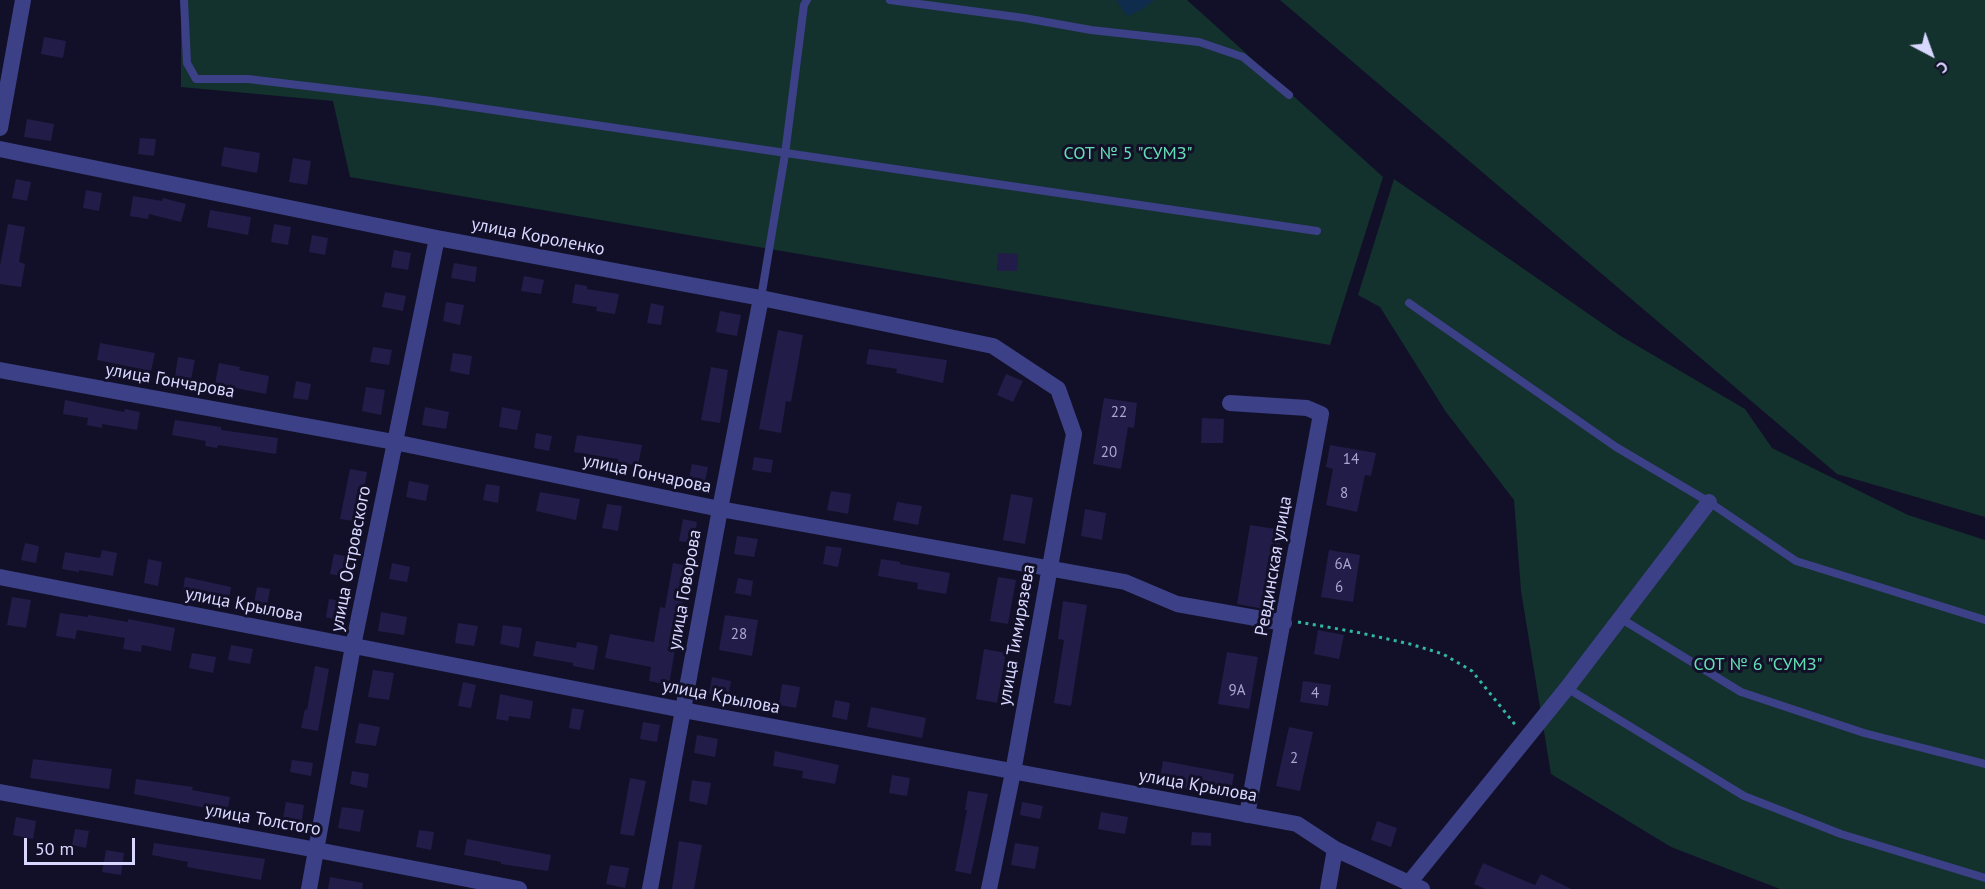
<!DOCTYPE html>
<html>
<head>
<meta charset="utf-8">
<style>
	body { margin:0 }
	#map { position:relative; width:1985px; height:889px; overflow:hidden; background:#121028; font-family:"PT Sans",sans-serif }
	canvas { display:block }
	.north { position:absolute; left:1901px; top:24px; width:60px; height:60px; -webkit-text-stroke:4px #121028; paint-order:stroke; rotate:139deg; font-size:16px; font-weight:700; line-height:24px; text-align:center; color:#d8d7ff }
	.north::after { content:''; display:block; margin:auto; width:21px; height:27px; background:#d8d7ff; clip-path:polygon(50% 0,100% 100%,50% 72%,0 100%) }
	.scale { position:absolute; left:24px; top:838px; width:111px; height:27px; box-sizing:border-box; border:3px solid #d8d7ff; border-top:0; padding-left:8px; font-size:18px; line-height:21px; white-space:nowrap; color:#d8d7ff; -webkit-text-stroke:4px #121028; paint-order:stroke }
</style>
</head>
<body>
<div id="map">
<canvas width="1985" height="889"></canvas>
<div class="north">С</div>
<div class="scale">50 m</div>
</div>
<script>
const ctx = document.querySelector('canvas').getContext('2d');
ctx.lineJoin = 'round';
function paint(path, color) { ctx.fillStyle = color; ctx.fill(path, 'evenodd'); }
const poly = rows => new Path2D(rows.map(r => 'M' + r).join(''));
function stroke(path, color, width, dash) { ctx.strokeStyle = color; ctx.lineWidth = width; ctx.lineCap = dash ? 'butt' : 'round'; ctx.setLineDash(dash || []); ctx.stroke(path); }
function label(font, color, halo, rows, align = 'center') {
  ctx.font = font + ' "PT Sans",sans-serif'; ctx.lineWidth = 6; ctx.setLineDash([]); ctx.textBaseline = 'middle'; ctx.strokeStyle = halo; ctx.fillStyle = color; for (const [text, x, y, turn = 0] of rows) {
    ctx.save(); ctx.translate(x, y); ctx.rotate((+turn || 0) * Math.PI / 180); ctx.textAlign = isNaN(turn) ? turn : align; if (halo) ctx.strokeText(text, 0, 0); ctx.fillText(text, 0, 0); ctx.restore();
  }
}
paint(poly([
	[181,0,1187,0,1383,177,1330,345,350,177,333,101,181,87],
	[1280,0,1985,0,1985,517,1837,474],
	[1394,179,1619,335,1745,409,1772,448,1908,515,1985,540,1985,889,1780,889,1671,847,1551,774,1521,591,1514,500,1446,412,1380,307,1358,295]
]), '#13312d');
paint(poly([
	[1116,0,1154,0,1143,9,1127,16]
]), '#0f2c4d');
paint(poly([
	[44,37,66,41,63,58,41,54],
	[27,119,54,124,51,141,24,137],
	[140,138,156,139,154,156,138,154],
	[224,147,260,153,257,173,221,166],
	[293,158,311,161,307,185,289,182],
	[16,179,31,182,27,201,12,198],
	[86,190,102,193,99,211,83,208],
	[133,196,162,201,163,198,186,204,181,222,149,214,148,219,130,216],
	[210,210,251,217,248,235,207,227],
	[8,224,25,227,19,262,25,264,21,287,0,284,0,266],
	[274,224,291,227,288,245,271,242],
	[312,235,328,238,325,255,309,252],
	[394,250,411,253,408,270,391,267],
	[998,253,1018,254,1017,271,997,271],
	[454,263,477,267,475,282,451,278],
	[524,276,544,280,541,294,521,291],
	[575,284,587,286,587,289,619,294,615,314,596,311,597,307,572,303],
	[385,292,406,296,403,311,382,307],
	[446,302,464,305,460,325,443,321],
	[651,303,664,306,661,325,647,323],
	[720,311,741,315,737,336,716,332],
	[778,330,803,335,791,402,786,401,781,433,759,429],
	[100,343,155,353,151,371,97,360],
	[373,347,392,350,389,365,370,362],
	[869,349,947,360,943,383,896,373,897,369,866,364],
	[453,353,472,356,469,375,450,371],
	[178,357,195,360,191,379,175,376],
	[219,363,240,367,239,370,269,376,266,394,215,384],
	[711,367,728,370,720,423,701,420],
	[1006,374,1023,381,1013,402,997,395],
	[296,381,311,384,308,400,293,398],
	[366,387,385,390,381,415,362,411],
	[1104,398,1137,403,1134,428,1128,427,1121,469,1093,464],
	[65,400,124,412,125,409,140,412,137,430,102,424,102,428,87,425,88,418,63,414],
	[425,407,449,412,446,429,422,425],
	[502,407,521,411,517,430,499,427],
	[1202,418,1224,419,1223,443,1201,443],
	[175,420,221,427,221,430,278,438,276,454,218,445,217,448,205,446,206,441,172,435],
	[536,433,552,436,549,451,534,448],
	[577,435,642,445,638,466,617,462,618,459,574,452],
	[1330,445,1376,453,1371,476,1365,475,1357,512,1326,505,1333,469,1326,467],
	[754,457,773,460,771,473,752,470],
	[692,464,708,467,705,481,689,478],
	[350,469,367,472,364,489,361,488,353,521,340,519],
	[409,481,429,485,426,501,406,497],
	[486,484,500,486,498,503,483,500],
	[831,491,851,494,848,514,827,510],
	[540,492,580,499,576,520,536,511],
	[1011,494,1033,498,1025,544,1003,540],
	[897,502,922,506,918,525,893,520],
	[607,504,622,506,618,531,602,528],
	[1085,509,1106,513,1102,540,1081,536],
	[683,519,697,522,693,543,679,541],
	[1250,525,1282,530,1269,610,1237,604],
	[737,536,758,539,754,557,734,554],
	[25,543,39,546,36,563,21,560],
	[826,546,842,548,838,567,823,564],
	[102,550,117,553,113,576,79,570,79,572,62,569,65,552,100,558],
	[1329,550,1360,555,1353,602,1321,597],
	[334,554,350,557,347,577,330,574],
	[148,559,162,562,158,586,144,583],
	[881,559,900,562,900,564,950,573,946,594,917,589,918,583,878,576],
	[392,563,410,567,407,582,389,579],
	[673,563,689,566,669,685,649,681,651,667,605,658,610,634,654,642,660,607,665,608],
	[185,577,231,587,229,600,183,591],
	[998,577,1016,580,1008,624,990,621],
	[738,578,753,581,751,596,735,593],
	[257,587,270,589,267,606,254,603],
	[12,597,31,600,26,628,7,625],
	[329,599,342,601,338,620,326,617],
	[1063,601,1087,605,1071,706,1054,703,1064,640,1058,639],
	[381,612,407,617,404,635,378,631],
	[60,613,88,617,88,615,128,622,128,619,175,628,171,651,142,645,141,652,123,649,125,638,77,630,75,639,56,636],
	[725,615,758,620,752,656,719,650],
	[458,623,478,626,474,646,455,643],
	[503,625,522,628,519,648,500,644],
	[1318,630,1344,635,1339,659,1314,654],
	[536,641,576,648,577,642,598,646,594,670,573,666,573,663,533,656],
	[231,645,253,649,250,664,228,660],
	[984,649,1006,653,997,703,976,699],
	[1227,652,1258,657,1249,709,1218,704],
	[192,653,216,657,213,673,189,668],
	[315,666,329,669,318,731,301,728,305,709,307,710],
	[373,670,394,673,389,700,368,697],
	[712,677,731,681,728,698,709,694],
	[1303,681,1331,685,1328,706,1300,702],
	[463,682,476,685,471,708,458,706],
	[782,684,800,687,796,708,779,705],
	[500,694,533,701,530,719,509,716,508,721,496,719],
	[835,700,850,703,847,720,832,717],
	[871,707,926,718,922,738,867,727],
	[572,708,584,710,580,730,569,728],
	[643,722,660,725,657,742,640,739],
	[359,723,380,727,376,746,355,743],
	[1289,727,1313,732,1300,791,1276,786],
	[697,735,718,739,715,757,694,753],
	[775,751,839,765,835,784,802,778,803,771,773,766],
	[33,759,112,769,109,789,30,778],
	[292,760,313,763,311,776,290,772],
	[1163,761,1234,774,1230,797,1159,784],
	[352,771,369,774,367,788,350,784],
	[892,775,910,778,907,796,889,793],
	[630,778,646,781,634,836,620,834],
	[136,779,193,787,192,790,230,797,227,812,134,794],
	[692,780,711,783,707,805,689,801],
	[968,791,988,794,971,874,955,871,967,810,965,810],
	[286,802,304,805,301,827,282,824],
	[1022,802,1043,806,1040,819,1020,815],
	[342,807,364,810,360,832,338,828],
	[1101,812,1128,817,1125,834,1098,829],
	[16,817,36,821,33,839,13,835],
	[1377,821,1397,828,1391,847,1371,840],
	[75,829,89,831,86,848,72,845],
	[419,830,434,832,431,850,416,847],
	[1192,832,1211,833,1211,846,1191,845],
	[467,839,551,855,548,871,501,864,501,862,464,855],
	[679,841,702,845,694,889,672,889],
	[154,843,265,859,261,880,187,867,188,862,152,855],
	[1015,843,1039,847,1035,869,1011,865],
	[106,850,124,853,121,875,102,872],
	[1483,863,1535,885,1541,874,1571,889,1485,889,1474,884],
	[610,865,629,868,625,888,606,884],
	[330,877,363,883,362,889,328,889]
]), '#211c48');
stroke(poly([
	[1298,622,1356,632,1410,644,1443,654,1472,671,1517,727]
]), '#31b8a3', 3, [3, 4.5]);
stroke(poly([
	[184,0,187,63,196,79,248,79,432,101,1317,231],
	[890,0,1024,18,1091,30,1199,42,1243,57,1289,95],
	[761,298,785,154,804,5,807,0],
	[1409,303,1616,447,1709,502,1796,561,1985,620],
	[1620,618,1741,692,1864,733,1985,764],
	[1567,688,1744,796,1841,834,1985,878]
]), '#3c4086', 8);
stroke(poly([
	[0,128,23,0],
	[0,149,437,238,761,298,993,346,1058,389,1074,434,1013,772,989,889],
	[0,370,394,442,720,509,1125,582,1177,604,1284,623],
	[1230,403,1307,408,1321,414,1247,815],
	[0,577,683,710,1297,824,1335,849,1422,889],
	[0,792,317,850,519,889],
	[1409,883,1567,688,1709,502],
	[309,889,353,646,437,238],
	[650,889,720,509,761,298],
	[1328,889,1335,849]
]), '#3c4086', 16);
label('15px', '#aaa8d1', null, [
	["22",1119,413],
	["20",1109,453],
	["14",1351,460],
	["8",1344,494],
	["6А",1343,565],
	["6",1339,588],
	["28",739,635],
	["9А",1237,691],
	["4",1315,694],
	["2",1294,759]
]);
label('18px', '#63dfb4', '#121028', [
	["СОТ № 5 \"СУМЗ\"",1128,154],
	["СОТ № 6 \"СУМЗ\"",1758,665]
]);
label('18px', '#d8d7ff', '#121028', [
	["улица Короленко",538,237,11],
	["улица Гончарова",170,381,10],
	["улица Гончарова",647,474,12],
	["улица Островского",351,559,-79],
	["Ревдинская улица",1274,566,-80],
	["улица Говорова",685,590,-80],
	["улица Крылова",244,605,11],
	["улица Тимирязева",1017,635,-80],
	["улица Крылова",721,697,11],
	["улица Крылова",1198,786,10],
	["улица Толстого",263,820,10]
]);
</script>
</body>
</html>
